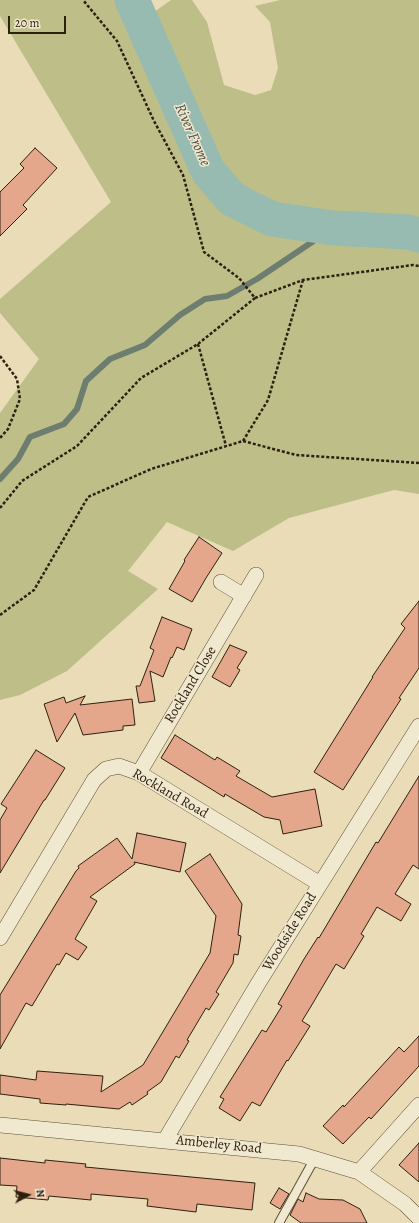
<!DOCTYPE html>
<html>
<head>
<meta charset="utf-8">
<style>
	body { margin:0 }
	#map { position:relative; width:419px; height:1223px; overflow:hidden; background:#e9dcb6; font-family:Alegreya,serif }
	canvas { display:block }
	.north { position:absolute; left:8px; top:1175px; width:40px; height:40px; -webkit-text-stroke:3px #f1e8d0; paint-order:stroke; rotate:83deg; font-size:11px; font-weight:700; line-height:16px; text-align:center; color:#2e200f }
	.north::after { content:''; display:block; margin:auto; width:14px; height:18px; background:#2e200f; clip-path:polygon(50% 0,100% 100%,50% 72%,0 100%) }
	.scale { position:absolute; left:8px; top:16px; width:58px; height:18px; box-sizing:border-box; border:2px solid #2e200f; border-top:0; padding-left:5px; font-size:12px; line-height:14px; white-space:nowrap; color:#2e200f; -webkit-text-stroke:3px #f1e8d0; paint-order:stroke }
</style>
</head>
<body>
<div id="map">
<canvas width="419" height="1223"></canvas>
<div class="north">N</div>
<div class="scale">20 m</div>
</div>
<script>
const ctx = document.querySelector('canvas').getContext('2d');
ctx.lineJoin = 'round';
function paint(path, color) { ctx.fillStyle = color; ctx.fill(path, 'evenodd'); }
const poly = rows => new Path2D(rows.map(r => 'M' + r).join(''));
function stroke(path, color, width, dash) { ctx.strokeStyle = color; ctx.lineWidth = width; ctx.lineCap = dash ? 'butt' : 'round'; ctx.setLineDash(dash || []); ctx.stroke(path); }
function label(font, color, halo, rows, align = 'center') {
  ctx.font = font + ' Alegreya,serif'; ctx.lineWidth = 3; ctx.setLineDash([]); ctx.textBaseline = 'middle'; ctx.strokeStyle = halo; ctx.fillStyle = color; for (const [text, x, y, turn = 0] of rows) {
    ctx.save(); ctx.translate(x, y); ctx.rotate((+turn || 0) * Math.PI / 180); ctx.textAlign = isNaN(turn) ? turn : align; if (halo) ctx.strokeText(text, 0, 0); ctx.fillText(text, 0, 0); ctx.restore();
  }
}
paint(poly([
	[0,0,147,0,154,12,171,0,192,0,207,22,224,85,255,95,271,90,278,68,270,22,255,6,280,0,419,0,419,494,394,490,289,518,233,551,167,522,128,571,158,589,67,671,20,695,0,700,0,413,39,359,0,313,0,299,111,202,0,16]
]), '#bebe89');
stroke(poly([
	[0,479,18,459,30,437,64,424,77,409,86,381,110,359,145,345,180,315,205,299,227,296,257,279,333,228]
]), '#6d7d70', 6);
stroke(poly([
	[132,0,208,171,232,199,272,219,333,228,409,232,419,235]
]), '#97bbb0', 35);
const building = poly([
	[35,148,57,168,23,205,27,209,0,236,0,192,24,168,20,164,35,148],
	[199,537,222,553,206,578,192,602,169,589,185,561,184,560,199,537],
	[419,601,419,668,399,698,401,699,343,790,314,772,373,677,372,677,405,628,401,624,419,601],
	[162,617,192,629,184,650,177,647,172,658,171,657,163,677,150,671,155,701,139,703,136,686,140,686,154,650,150,648,162,617],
	[230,645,247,652,237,668,240,670,230,687,212,677,230,645],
	[85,696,80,705,132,699,135,725,123,726,123,730,83,735,75,713,57,742,44,704,64,697,66,703,85,696],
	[175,735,215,760,217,757,240,771,236,776,272,797,315,789,322,826,283,834,280,820,264,817,225,794,224,797,161,758,175,735],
	[36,750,65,768,45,800,44,800,0,873,0,820,7,808,1,804,36,750],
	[419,776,419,869,413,865,395,894,411,904,401,921,377,907,361,934,364,936,344,969,336,964,310,1008,302,1021,310,1026,288,1061,287,1060,260,1106,252,1102,240,1121,219,1108,224,1099,220,1097,262,1030,266,1032,282,1006,278,1004,304,959,318,937,319,938,376,842,378,843,419,776],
	[137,833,186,843,180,872,134,862,135,864,90,897,97,901,75,939,87,947,78,960,66,953,59,965,57,964,32,1006,26,1003,0,1049,0,995,76,871,79,868,78,866,117,838,132,859,137,833],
	[210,854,242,904,238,935,241,936,238,955,234,954,233,963,216,992,219,994,209,1010,206,1008,187,1040,189,1041,179,1058,176,1056,161,1082,147,1092,148,1094,132,1105,130,1102,119,1109,66,1104,66,1105,40,1103,40,1099,0,1094,0,1075,36,1080,37,1071,103,1076,101,1092,143,1065,210,953,216,916,185,871,210,854],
	[419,1036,419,1066,371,1119,369,1117,343,1144,323,1126,343,1105,344,1107,399,1047,404,1052,419,1036],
	[419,1143,419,1182,399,1165,419,1143],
	[0,1158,45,1163,45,1160,86,1164,85,1167,255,1183,252,1210,197,1204,196,1212,147,1206,148,1199,91,1194,91,1200,49,1196,48,1200,16,1197,17,1186,0,1185,0,1158],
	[279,1188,289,1194,280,1209,270,1203,279,1188],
	[306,1193,319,1199,343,1200,360,1209,367,1223,301,1223,290,1215,298,1199,303,1202,306,1193]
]);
paint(building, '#e5a78b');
stroke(building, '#2e200f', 1);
const service = poly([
	[279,1223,315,1158]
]);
const minor = poly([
	[221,582,244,596],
	[139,773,256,575],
	[0,938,94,780,106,769,119,766,139,773,320,884],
	[0,1125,299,1154,359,1172,405,1204,419,1218],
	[165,1140,259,982,419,726],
	[359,1172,419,1105]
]);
stroke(service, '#5d4f39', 10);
stroke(minor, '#5d4f39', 16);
stroke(poly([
	[255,298,303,280,413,265,419,266],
	[198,344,226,446],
	[0,356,17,379,20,399,8,429,0,438],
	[243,441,268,400,303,280],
	[0,508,22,481,77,446,141,378,198,344,255,298,239,278,204,252,183,175,154,121,117,41,83,0],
	[0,615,34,590,88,497,151,469,243,441,296,455,419,463]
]), '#2e200f', 2.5, [3, 2]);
stroke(service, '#f1e8d0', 8);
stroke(minor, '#f1e8d0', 15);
label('14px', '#2e200f', '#f1e8d0', [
	["Rockland Close",191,685,-59],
	["Rockland Road",170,794,30],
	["Woodside Road",290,932,-58],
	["Amberley Road",219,1145,6]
]);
label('italic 15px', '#4e4e3f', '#f1e8d0', [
	["River Frome",192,135,66]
]);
</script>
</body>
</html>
